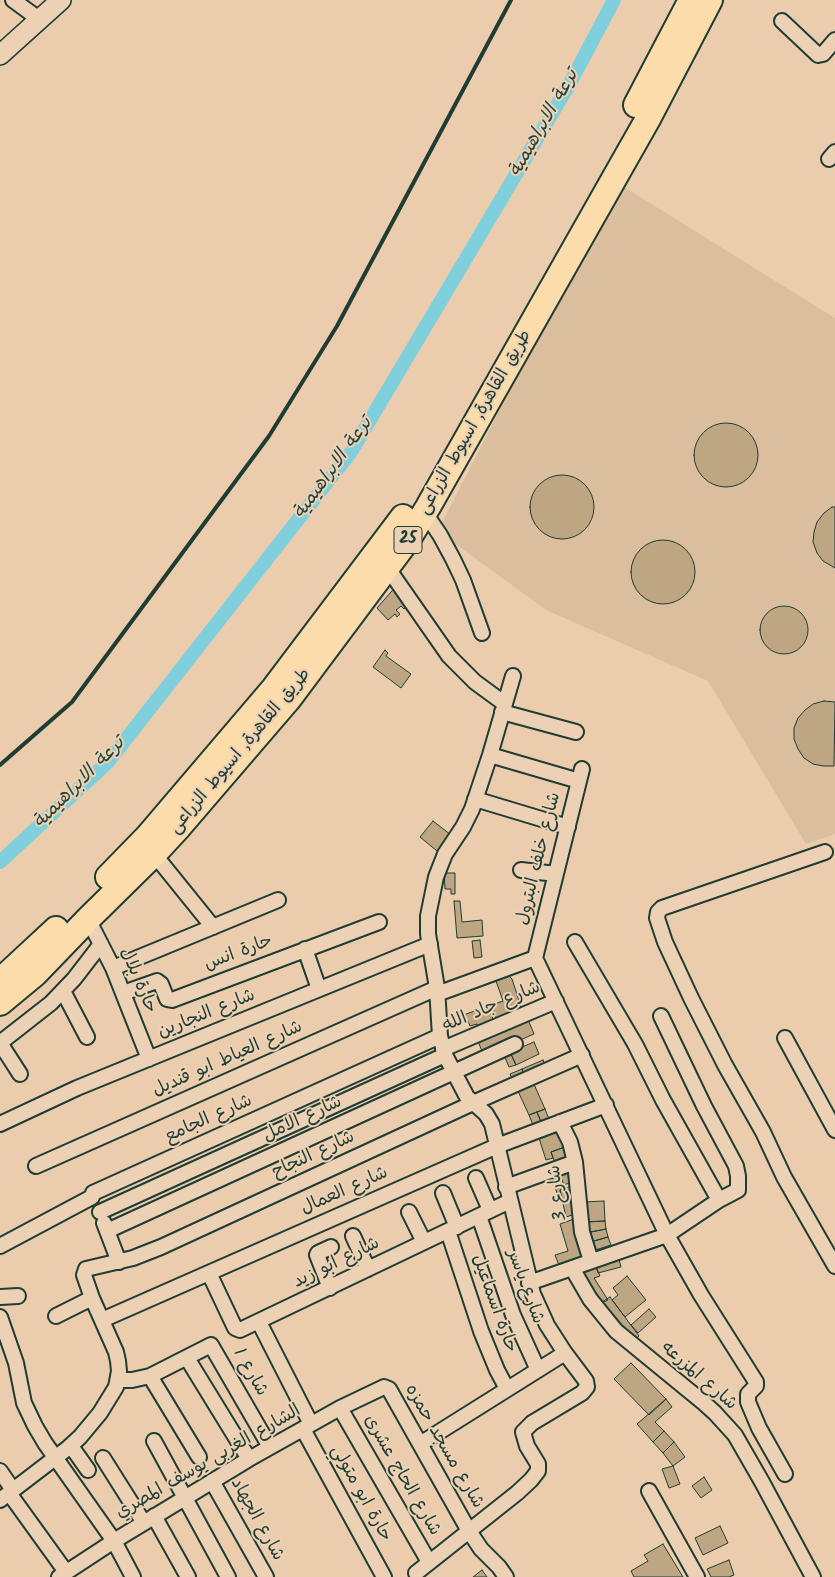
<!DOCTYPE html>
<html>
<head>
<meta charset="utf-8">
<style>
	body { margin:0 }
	canvas { display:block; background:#ebcdad }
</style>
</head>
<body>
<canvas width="835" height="1577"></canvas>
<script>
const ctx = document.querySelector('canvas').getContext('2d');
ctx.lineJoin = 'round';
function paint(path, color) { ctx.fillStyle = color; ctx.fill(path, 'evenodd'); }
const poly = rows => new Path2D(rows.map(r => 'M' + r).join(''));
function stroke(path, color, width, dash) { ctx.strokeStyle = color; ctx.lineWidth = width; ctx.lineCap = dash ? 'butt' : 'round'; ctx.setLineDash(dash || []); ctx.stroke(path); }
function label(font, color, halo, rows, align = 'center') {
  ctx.font = font + ' Kalam,"Playpen Sans Arabic",sans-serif'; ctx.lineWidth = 4; ctx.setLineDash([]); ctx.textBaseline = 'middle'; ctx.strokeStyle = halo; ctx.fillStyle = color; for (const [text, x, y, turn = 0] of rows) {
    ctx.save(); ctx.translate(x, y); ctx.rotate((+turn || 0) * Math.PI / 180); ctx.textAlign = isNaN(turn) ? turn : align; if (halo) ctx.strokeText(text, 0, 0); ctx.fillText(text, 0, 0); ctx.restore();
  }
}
paint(poly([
	[616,182,835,318,835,834,806,844,708,681,546,610,438,531]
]), '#dabe9e');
stroke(poly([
	[0,862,108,762,351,452,569,85,614,0]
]), '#80cfdd', 14);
const building = poly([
	'694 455a32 32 0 1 1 64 0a32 32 0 1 1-64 0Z',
	'530 507a32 32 0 1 1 64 0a32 32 0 1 1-64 0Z',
	[832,507,835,507,835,568,823,561,817,553,813,542,814,532,817,522,824,513,832,507],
	'631 572a32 32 0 1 1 64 0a32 32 0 1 1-64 0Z',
	[398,584,410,603,404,609,401,606,396,610,400,614,397,617,395,614,388,620,377,608,398,584],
	'760 630a24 24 0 1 1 48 0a24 24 0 1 1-48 0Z',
	[385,650,388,653,386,656,411,674,401,688,373,667,385,650],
	[824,701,835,702,834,766,823,766,813,764,804,758,798,749,794,739,794,728,798,718,805,710,813,704,824,701],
	[433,821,451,835,437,851,420,837,433,821],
	[444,873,455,873,455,894,451,894,451,889,445,889,444,873],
	[454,901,460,901,462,922,482,920,483,936,457,938,454,901],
	[480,940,482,957,474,958,472,941,480,940],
	[509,976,512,979,523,1013,498,1024,492,1005,503,1001,496,981,509,976],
	[488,1006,495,1024,480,1030,477,1024,470,1026,468,1021,463,1022,461,1016,488,1006],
	[527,1017,534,1034,484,1056,477,1039,527,1017],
	[534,1042,539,1054,516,1065,510,1052,534,1042],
	[510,1052,516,1065,509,1067,504,1055,510,1052],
	[543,1060,547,1070,525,1079,522,1069,543,1060],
	[522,1069,525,1079,514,1083,510,1074,522,1069],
	[533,1082,545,1109,529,1115,517,1089,533,1082],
	[545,1109,551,1124,543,1127,537,1112,545,1109],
	[537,1112,543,1127,535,1130,529,1115,537,1112],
	[560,1129,567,1146,551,1152,553,1158,546,1160,538,1135,560,1129],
	[565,1147,571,1163,557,1168,551,1152,565,1147],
	[572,1170,577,1180,564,1185,560,1175,572,1170],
	[558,1176,563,1189,560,1190,562,1199,560,1200,551,1178,558,1176],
	[580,1183,582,1212,566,1217,560,1190,580,1183],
	[604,1201,605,1221,586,1222,584,1202,604,1201],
	[574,1219,589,1262,562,1273,555,1255,568,1251,560,1224,574,1219],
	[605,1221,606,1229,586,1233,586,1222,605,1221],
	[606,1229,608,1237,587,1243,586,1233,606,1229],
	[608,1237,611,1245,589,1252,587,1243,608,1237],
	[618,1255,621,1267,598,1273,595,1264,618,1255],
	[595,1264,600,1276,594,1278,608,1300,597,1305,577,1272,595,1264],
	[627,1276,646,1300,625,1317,612,1300,618,1295,613,1288,627,1276],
	[610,1297,639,1336,627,1346,597,1305,610,1297],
	[649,1309,656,1317,638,1333,631,1325,649,1309],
	[631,1363,666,1399,649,1415,614,1379,631,1363],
	[666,1399,672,1407,655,1422,664,1431,653,1442,637,1424,666,1399],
	[664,1431,674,1442,663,1453,653,1442,664,1431],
	[674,1442,685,1457,673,1466,663,1453,674,1442],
	[673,1466,680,1484,669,1488,662,1469,673,1466],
	[704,1477,712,1490,701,1498,692,1486,704,1477],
	[720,1526,728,1543,703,1555,695,1538,720,1526],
	[663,1544,683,1577,634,1577,631,1571,648,1561,644,1555,663,1544],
	[729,1560,734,1575,729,1577,711,1577,707,1569,729,1560],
	[482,1570,487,1577,473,1577,482,1570]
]);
paint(building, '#bfa682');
stroke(building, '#1f3d34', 1);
const street = poly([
	[13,0,39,19],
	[782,21,818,55,823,54,835,40],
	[829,159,835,152],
	[425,513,440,535,453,559,463,580,482,633],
	[387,567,449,656,475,682,505,704],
	[502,712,576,732],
	[490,755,579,781],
	[475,799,568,827],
	[825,852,662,908,658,912,657,918,665,942,691,998,725,1065,763,1132,784,1177,835,1266],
	[154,854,213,927],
	[521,870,556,874],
	[88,919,113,968,149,1059],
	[575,942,635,1044,663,1100,719,1200],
	[305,949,319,989],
	[535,958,667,1235,701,1295,756,1382,756,1386,748,1394,748,1402,759,1428,785,1474],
	[535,958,582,769],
	[113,968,278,900],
	[63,991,87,1037],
	[123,993,157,981,161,984,167,999,172,1000,379,922],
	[437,994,535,958],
	[785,1038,835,1130],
	[0,1043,51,1003,74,979,101,944],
	[0,1043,20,1074],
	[443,1049,556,1001],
	[560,1122,570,1142,575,1162,582,1232,591,1261],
	[0,1124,77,1088,430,944],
	[36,1166,437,988],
	[476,1178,490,1210],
	[506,1187,575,1162],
	[443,1193,457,1227],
	[100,1212,445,1055],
	[409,1212,424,1242],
	[479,1216,513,1315,538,1370],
	[104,1223,119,1262],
	[107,1231,515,1044],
	[448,1231,481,1331,497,1370,507,1389],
	[353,1236,368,1269],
	[0,1246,92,1197,93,1193,440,1036],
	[572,1268,590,1299,616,1331,704,1403,715,1413,735,1435,762,1482,813,1577],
	[209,1273,235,1328,240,1330,510,1201],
	[529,1283,667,1235,719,1200,738,1190,738,1176,736,1166,704,1106,661,1016],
	[330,1288,317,1255,318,1253,331,1247],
	[0,1297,18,1296],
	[56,1316,92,1298],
	[0,1317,16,1363,24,1403,35,1426,45,1443,114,1541,133,1577],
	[102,1320,497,1146,606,1105],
	[259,1322,311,1424],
	[187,1358,249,1459],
	[150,1376,199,1457],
	[118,1380,132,1380,150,1376,211,1345,270,1447],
	[340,1408,429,1562],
	[303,1429,384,1577],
	[154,1441,228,1577],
	[420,1444,565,1353],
	[71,1446,88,1470],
	[103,1458,144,1523],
	[0,1471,13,1490],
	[212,1481,266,1577],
	[649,1491,697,1577],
	[9,1493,66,1572],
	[0,1500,68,1448,80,1437,100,1413,116,1387,119,1371,118,1361,116,1352,92,1298,84,1275,86,1269,133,1258,161,1247,473,1103,582,1055],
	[154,1516,188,1577],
	[416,1573,517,1493,531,1480,538,1471,538,1464,527,1446,523,1432,532,1423,582,1393,587,1387,586,1381,565,1353,547,1325,533,1294,492,1124,486,1114,467,1097,445,1055,440,1036,437,988,428,934,428,916,436,877,445,854,463,827,472,809,490,755,513,676],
	[59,1577,114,1541,249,1459,340,1408,384,1387,389,1389,469,1531,481,1549,499,1567,506,1577]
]);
const secondary = poly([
	[0,55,61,0]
]);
const highway = poly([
	[636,105,691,0],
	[108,877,147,837,274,688,403,517],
	[0,981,56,929],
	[0,1003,35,974,88,919,154,854,179,827,288,700,409,538,428,507,649,117,710,0]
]);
stroke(street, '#1f3d34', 18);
stroke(secondary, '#1f3d34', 22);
stroke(highway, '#1f3d34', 28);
stroke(street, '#edd1b4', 14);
stroke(secondary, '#edd1b4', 19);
stroke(highway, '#fddcac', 24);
stroke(poly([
	[0,765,72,702,269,436,337,326,511,0]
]), '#1f3d34', 4);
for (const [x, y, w] of [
	[408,540,28]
]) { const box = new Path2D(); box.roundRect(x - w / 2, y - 13.5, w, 27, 4); ctx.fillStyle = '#edd1b4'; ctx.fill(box); stroke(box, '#1f3d34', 1); }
label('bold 16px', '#1f3d34', null, [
	["25",408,540]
]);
label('18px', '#1f3d34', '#edd1b4', [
	["طريق القاهرة, اسيوط الزراعى",476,423,-60],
	["طريق القاهرة, اسيوط الزراعى",241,752,-50],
	["شارع خلف البترول",540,859,-76],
	["حارة انس",239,954,-21],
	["حارة بلال",137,981,67],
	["شارع جاد الله",492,1008,-23],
	["شارع النجارين",207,1015,-22],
	["شارع العياط ابو قنديل",228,1060,-24],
	["شارع الجامع",209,1120,-24],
	["شارع الامل",303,1120,-25],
	["شارع النجاح",314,1156,-25],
	["شارع العمال",345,1192,-24],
	["شارع 3",559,1193,-97],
	["شارع ابو زيد",337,1264,-26],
	["شارع ياسر",524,1287,70],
	["حارة اسماعيل",493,1304,70],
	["شارع 1",249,1373,60],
	["شارع المزرعه",698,1377,41],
	["شارع مسجد حمزه",443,1447,60],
	["الشارع الغربى يوسف المصري",209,1463,-30],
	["شارع الحاج عشرى",401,1476,60],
	["حارة ابو متولي",360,1494,61],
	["شارع الجهاد",256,1520,61]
]);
label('italic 19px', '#24443c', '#edd1b4', [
	["ترعة الابراهيمية",545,124,-60],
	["ترعة الابراهيمية",334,469,-54],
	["ترعة الابراهيمية",80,784,-45]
]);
</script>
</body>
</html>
